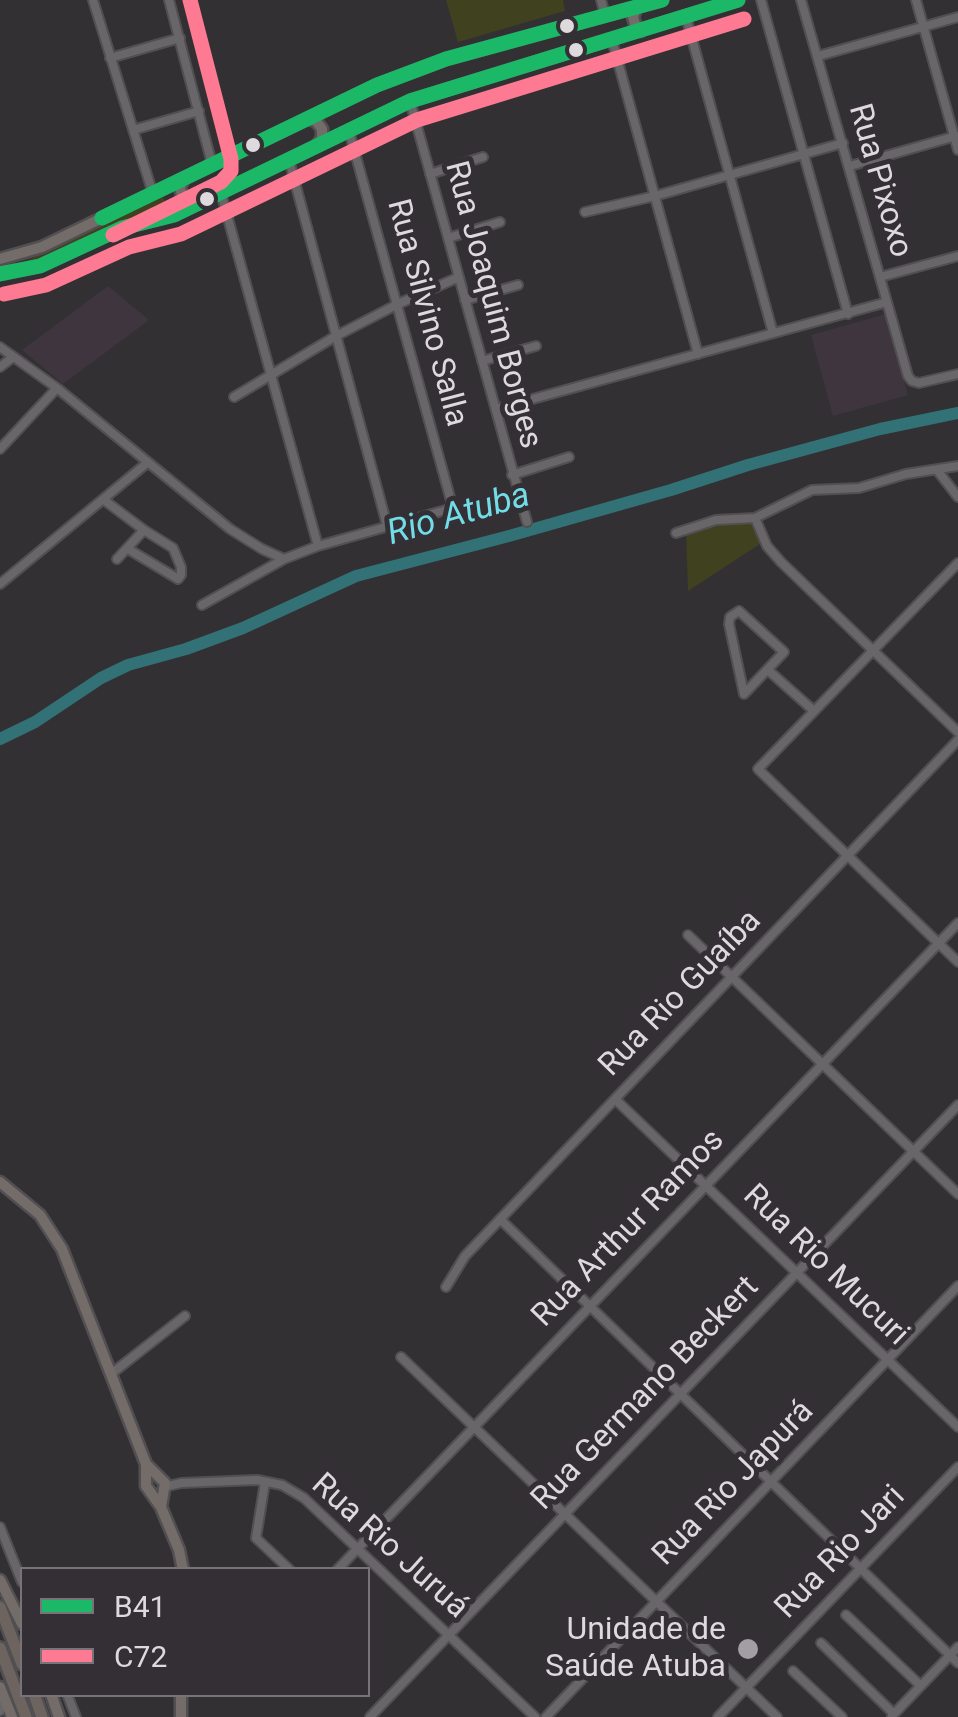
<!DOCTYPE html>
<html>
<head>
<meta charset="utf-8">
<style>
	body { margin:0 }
	#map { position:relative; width:958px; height:1717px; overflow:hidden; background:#333034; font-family:Roboto,sans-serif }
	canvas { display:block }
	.legend { position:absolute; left:20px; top:1567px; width:350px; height:130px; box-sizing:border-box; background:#342f35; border:2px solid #787378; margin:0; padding:12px 18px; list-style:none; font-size:30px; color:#ddd9dd }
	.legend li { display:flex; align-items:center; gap:20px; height:50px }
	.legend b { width:50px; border:2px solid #787378 }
</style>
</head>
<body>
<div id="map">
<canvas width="958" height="1717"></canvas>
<ul class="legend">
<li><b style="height:12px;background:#1ab867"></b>B41</li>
<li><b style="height:12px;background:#fe7a93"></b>C72</li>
</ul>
</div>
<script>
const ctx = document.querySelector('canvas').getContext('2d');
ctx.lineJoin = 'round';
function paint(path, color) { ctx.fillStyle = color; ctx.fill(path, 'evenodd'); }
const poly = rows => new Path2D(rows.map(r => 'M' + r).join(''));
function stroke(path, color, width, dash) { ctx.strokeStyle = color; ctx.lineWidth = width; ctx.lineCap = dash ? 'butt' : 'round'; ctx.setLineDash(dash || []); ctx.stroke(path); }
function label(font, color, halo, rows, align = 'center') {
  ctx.font = font + ' Roboto,sans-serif'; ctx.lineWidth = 10; ctx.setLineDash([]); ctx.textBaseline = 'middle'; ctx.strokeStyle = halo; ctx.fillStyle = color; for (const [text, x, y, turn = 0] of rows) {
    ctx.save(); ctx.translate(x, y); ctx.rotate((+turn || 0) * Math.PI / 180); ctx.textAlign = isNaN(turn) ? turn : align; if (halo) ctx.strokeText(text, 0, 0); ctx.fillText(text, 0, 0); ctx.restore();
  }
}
paint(poly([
	[108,286,149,320,63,384,22,350],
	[886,314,908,395,833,416,811,335]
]), '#3e353f');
paint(poly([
	[446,0,563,0,565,11,458,42],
	[163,197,170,212,120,224,38,262,0,269,0,265,24,262],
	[751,521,760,544,688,591,686,533,709,525]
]), '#3f411f');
stroke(poly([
	[0,739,35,722,101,678,128,665,186,649,243,628,356,576,509,536,671,490,748,465,880,429,958,413]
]), '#327277', 12);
const minor = poly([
	[93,0,153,194],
	[169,0,212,164],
	[601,0,605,15],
	[761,0,848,314],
	[801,0,908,376,912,381,919,383,958,374],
	[916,0,958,150],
	[686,17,773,333],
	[612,40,698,354],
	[818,56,958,17],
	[110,58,180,38],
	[410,101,527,522],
	[133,130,199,111],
	[289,160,387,525],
	[850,166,956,136],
	[430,174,483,157],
	[221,193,318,546],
	[585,212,655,196,843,143],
	[448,238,500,222],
	[880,277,958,256],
	[465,300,518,285],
	[0,347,57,388,230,529,262,549,284,559],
	[482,361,536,346],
	[0,367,13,357],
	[234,397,336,336,398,304,459,277],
	[496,409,887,302],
	[0,449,57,388],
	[937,470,958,497],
	[512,475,569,457],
	[104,500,144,530,173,548,181,567,181,575,178,579,128,549],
	[755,518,767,546,781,562,958,732],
	[676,533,716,520,755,518,812,490,859,488,906,474,958,466],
	[117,559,144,530],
	[958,563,758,769,958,962],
	[0,584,147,463],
	[202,605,284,559,318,546,453,508,349,131],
	[739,611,784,652,744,694,729,624,730,617,739,611],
	[768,670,814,711],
	[688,935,958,1194],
	[615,1099,958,1427],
	[500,1219,958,1663],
	[446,1287,465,1256,958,740],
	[401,1357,777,1717],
	[111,1374,185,1316],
	[265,1482,256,1538,290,1570],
	[164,1487,181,1483,257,1480,282,1485,304,1498,535,1717],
	[0,1527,22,1582],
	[337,1570,958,923],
	[846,1615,921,1686],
	[821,1643,894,1714],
	[793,1671,842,1717],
	[67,1694,76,1717],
	[0,1711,1,1694],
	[892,1716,958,1647],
	[370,1717,958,1105],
	[546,1717,958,1286],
	[718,1717,958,1467]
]);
const major = poly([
	[637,6,633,17,635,24,641,31],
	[307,119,316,121,322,129,322,138,317,145],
	[184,178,180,188,182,195,189,202,196,204],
	[0,259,42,247,377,85,446,59,662,0],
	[0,274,40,266,122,228,174,215,410,101,738,0],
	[0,1182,40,1215,62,1249,146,1464,146,1486,161,1507,179,1550,183,1570],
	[146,1464,165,1483,161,1507],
	[0,1580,22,1624],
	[0,1687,12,1717],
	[51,1694,59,1717],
	[181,1717,181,1694]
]);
const highway = poly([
	[0,1607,22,1664],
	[0,1648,26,1717],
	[34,1694,42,1717]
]);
stroke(minor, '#514f52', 12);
stroke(major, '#514f52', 15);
stroke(highway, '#514f52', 16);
stroke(minor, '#69666a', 8);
stroke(major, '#746c69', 10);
stroke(highway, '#6e645f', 11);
stroke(poly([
	[102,218,377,85,446,59,662,0],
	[0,274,40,266,122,228,174,215,410,101,738,0]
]), '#1ab867', 15);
stroke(poly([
	[113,235,221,182,231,171,231,159,190,0],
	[4,294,46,285,129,247,181,234,417,120,744,19]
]), '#fe7a93', 15);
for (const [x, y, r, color] of [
	[567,26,9,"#ddd9dd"],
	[576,50,9,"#ddd9dd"],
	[253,145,9,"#ddd9dd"],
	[207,199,9,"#ddd9dd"],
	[748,1649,12,"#a29ea2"]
]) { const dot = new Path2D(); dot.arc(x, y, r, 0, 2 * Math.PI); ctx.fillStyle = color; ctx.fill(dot); stroke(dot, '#342f35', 4); }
label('32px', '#ddd9dd', '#342f35', [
	["Rua Pixoxo",879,181,74],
	["Rua Joaquim Borges",492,305,75],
	["Rua Silvino Salla",426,313,75],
	["Rua Rio Guaíba",681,994,-46],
	["Rua Arthur Ramos",629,1229,-46],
	["Rua Rio Mucuri",825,1266,44],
	["Rua Germano Beckert",646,1394,-46],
	["Rua Rio Japurá",734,1484,-46],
	["Rua Rio Juruá",389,1547,42],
	["Rua Rio Jari",841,1553,-46]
]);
label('32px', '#ddd9dd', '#342f35', [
	["Unidade de",726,1631],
	["Saúde Atuba",726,1668]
], 'right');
label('italic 35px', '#71dde6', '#342f35', [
	["Rio Atuba",459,516,-16]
]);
</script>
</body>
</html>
